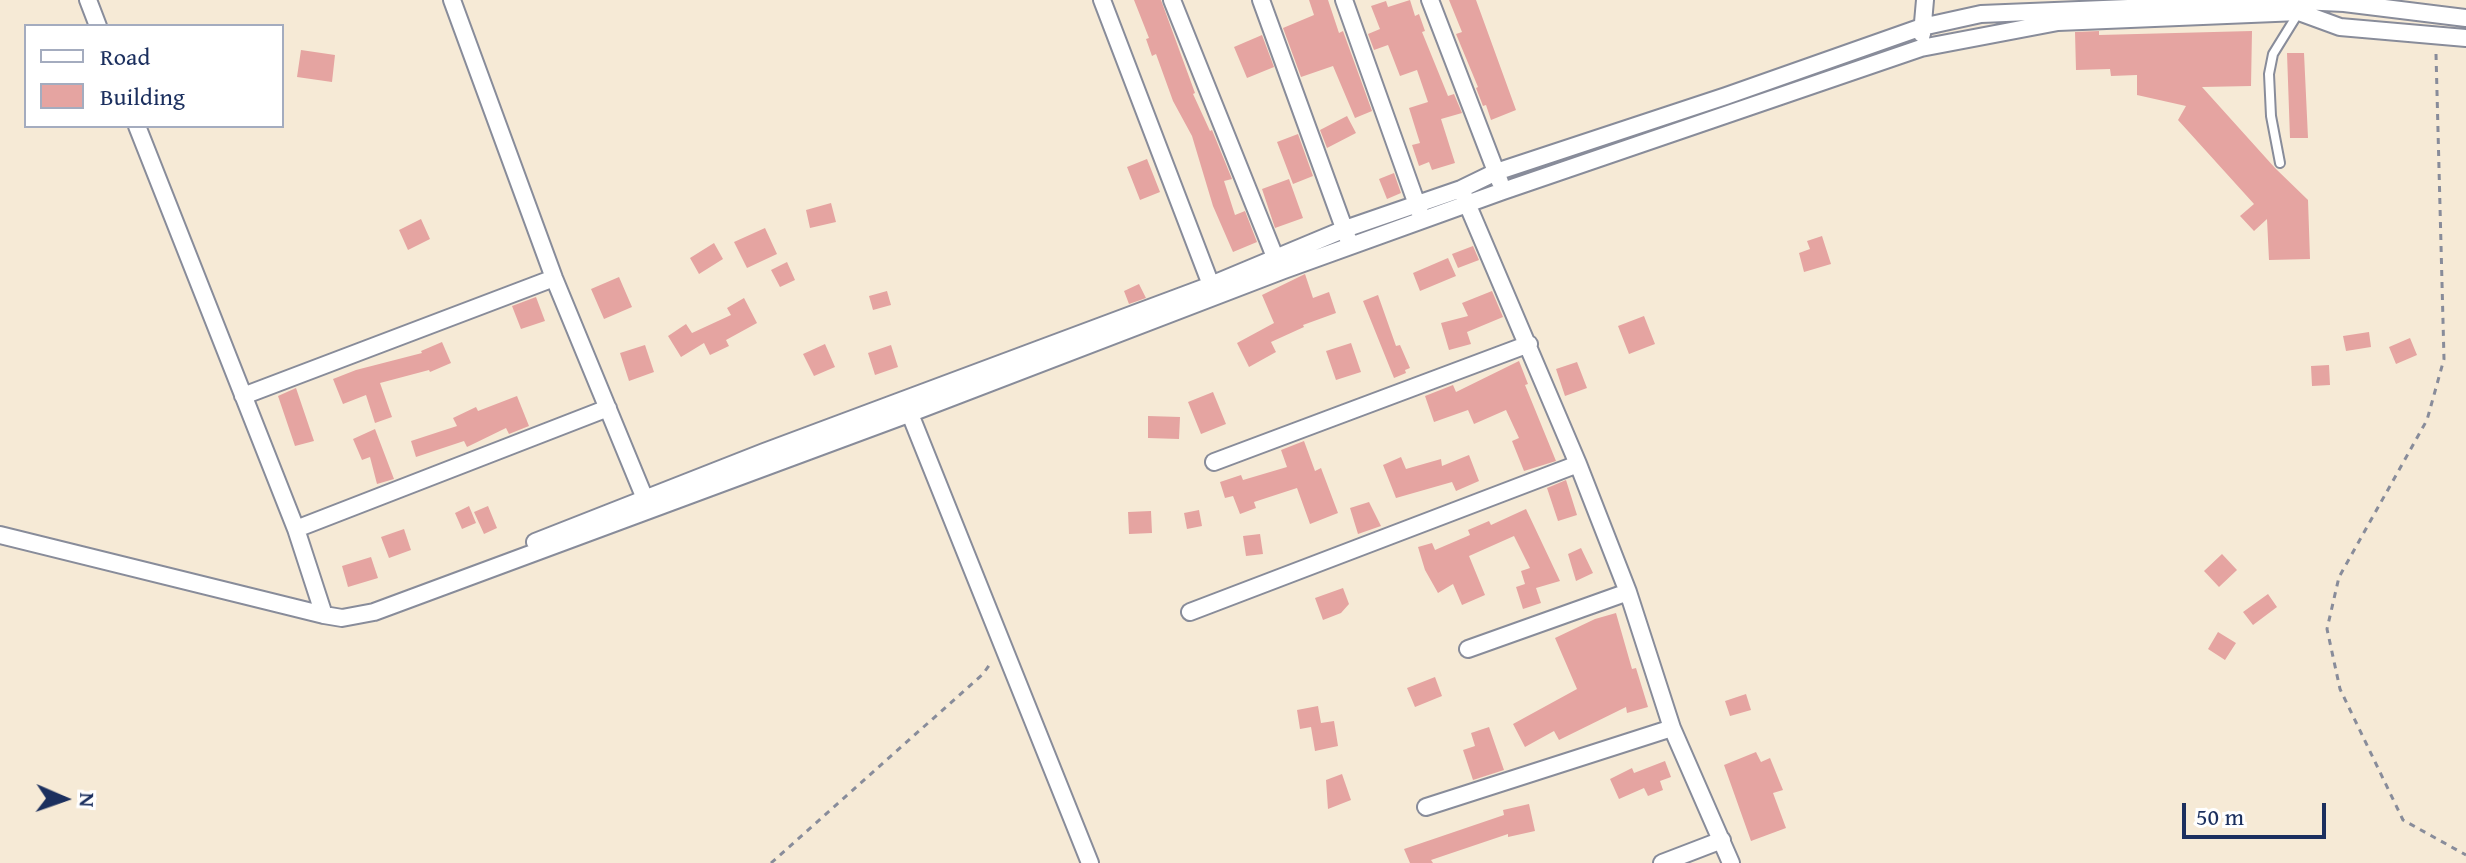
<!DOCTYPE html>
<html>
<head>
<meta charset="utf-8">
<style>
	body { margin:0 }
	#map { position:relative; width:2466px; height:863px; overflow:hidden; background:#f6ead6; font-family:"Gentium Book Plus",serif }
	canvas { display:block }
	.legend { position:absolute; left:24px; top:24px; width:260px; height:104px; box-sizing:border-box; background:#fff; border:2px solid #a4acbf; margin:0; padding:10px 14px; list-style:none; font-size:24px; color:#1b2f5e }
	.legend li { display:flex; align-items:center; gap:16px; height:40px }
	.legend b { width:40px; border:2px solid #a4acbf }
	.north { position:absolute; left:24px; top:759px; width:80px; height:80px; -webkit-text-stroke:6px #fff; paint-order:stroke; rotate:92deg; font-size:22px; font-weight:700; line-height:32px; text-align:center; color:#1b2f5e }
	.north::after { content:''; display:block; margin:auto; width:28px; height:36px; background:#1b2f5e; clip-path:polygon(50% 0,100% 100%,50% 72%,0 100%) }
	.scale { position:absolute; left:2182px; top:803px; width:144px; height:36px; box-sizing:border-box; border:4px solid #1b2f5e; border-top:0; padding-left:10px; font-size:24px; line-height:28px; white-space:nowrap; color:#1b2f5e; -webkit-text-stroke:6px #fff; paint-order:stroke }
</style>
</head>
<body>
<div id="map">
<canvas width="2466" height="863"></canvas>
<ul class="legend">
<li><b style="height:10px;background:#fff"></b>Road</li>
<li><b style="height:22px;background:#e5a4a1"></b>Building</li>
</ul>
<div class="north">N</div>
<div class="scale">50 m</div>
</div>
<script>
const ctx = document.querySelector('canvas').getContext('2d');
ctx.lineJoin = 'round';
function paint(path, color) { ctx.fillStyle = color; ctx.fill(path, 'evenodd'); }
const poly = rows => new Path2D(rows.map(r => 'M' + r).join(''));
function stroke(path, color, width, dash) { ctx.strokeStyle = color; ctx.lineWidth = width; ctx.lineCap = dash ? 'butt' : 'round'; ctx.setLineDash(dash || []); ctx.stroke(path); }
paint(poly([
	[1134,0,1161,0,1195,93,1193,94,1210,131,1212,130,1232,179,1224,181,1235,215,1245,211,1257,242,1233,252,1213,206,1192,136,1173,101,1156,54,1152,56,1146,39,1149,38],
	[1309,0,1328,0,1339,33,1343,31,1372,111,1355,118,1333,66,1301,77,1283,28,1314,15],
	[1410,0,1415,16,1419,14,1425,31,1422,32,1448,96,1454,94,1462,113,1441,119,1455,163,1432,170,1429,162,1419,166,1412,145,1420,143,1409,108,1428,102,1417,70,1400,76,1388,45,1374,50,1368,34,1380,29,1371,6,1386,1,1388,7],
	[1449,0,1476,0,1516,110,1491,120,1486,105,1483,106,1476,88,1478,87,1456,34,1462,32],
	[2099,31,2099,35,2252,31,2251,86,2202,87,2275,168,2308,200,2310,259,2269,260,2267,219,2254,231,2240,216,2254,204,2178,120,2186,106,2137,95,2137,75,2111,76,2110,69,2076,70,2075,32],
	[1262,35,1274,67,1247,78,1234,47],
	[301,50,335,55,332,82,297,77],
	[2287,53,2304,53,2308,138,2290,138],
	[1347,116,1356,133,1327,148,1320,130],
	[1298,134,1313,176,1293,184,1277,142],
	[1147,159,1160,192,1140,200,1127,167],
	[1394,173,1401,193,1387,199,1379,179],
	[1289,179,1303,218,1275,228,1262,189],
	[831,203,836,222,810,228,806,210],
	[421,219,430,239,408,250,399,230],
	[765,228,777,254,747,268,734,242],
	[1822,236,1831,264,1804,272,1799,253,1810,249,1807,241],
	[714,243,723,259,699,274,690,258],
	[1473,246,1479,260,1458,268,1452,254],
	[1448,258,1456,276,1420,291,1413,273],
	[787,262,795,280,780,287,771,270],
	[1305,274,1313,298,1329,292,1336,313,1303,325,1304,327,1271,342,1276,352,1249,367,1237,343,1274,323,1262,295],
	[619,277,632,307,604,319,591,289],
	[1139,284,1146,298,1129,304,1124,291],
	[887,291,891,305,873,310,869,296],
	[1492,291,1503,317,1467,332,1471,344,1449,350,1441,323,1468,316,1462,303],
	[1378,295,1396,346,1400,345,1410,368,1405,370,1406,373,1394,378,1363,301],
	[536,297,545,321,521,329,512,306],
	[744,298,757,323,726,340,729,346,710,355,704,343,681,357,668,336,686,324,692,333,731,315,727,308],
	[1644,316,1655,344,1629,354,1618,326],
	[2369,332,2371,347,2346,351,2343,336],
	[2410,338,2417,355,2396,364,2389,347],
	[442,342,451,363,430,372,429,370,380,383,392,417,375,423,366,395,343,404,333,379,356,370,422,353,421,351],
	[1351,343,1361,372,1336,380,1326,351],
	[825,344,835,367,814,376,803,354],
	[645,345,654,372,629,381,620,353],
	[891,345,898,367,875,375,868,353],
	[1519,361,1528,384,1525,385,1556,461,1524,471,1512,441,1519,438,1506,410,1474,424,1468,410,1434,422,1425,396,1453,385,1456,392],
	[1577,362,1587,388,1565,396,1556,369],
	[2329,365,2330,385,2312,386,2311,366],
	[296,388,314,441,295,446,278,396],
	[1213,392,1226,424,1201,434,1188,402],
	[517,396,529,426,509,434,506,428,467,447,464,441,416,457,411,441,457,426,453,418,476,407,478,411],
	[1148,416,1180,417,1179,439,1148,438],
	[375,429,394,479,377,484,370,457,362,460,353,439],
	[1304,441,1315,471,1321,468,1338,513,1310,524,1297,488,1254,502,1256,508,1240,514,1233,496,1225,498,1220,482,1241,475,1243,480,1287,467,1281,450],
	[1469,455,1479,481,1456,491,1452,482,1396,498,1383,465,1401,457,1406,469,1441,459,1442,466],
	[1566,480,1577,515,1558,521,1547,488],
	[1369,502,1381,526,1358,534,1350,508],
	[469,506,476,523,462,529,455,513],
	[488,506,497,528,484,534,474,512],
	[1526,509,1560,581,1536,588,1541,603,1523,609,1516,587,1525,584,1521,571,1530,568,1514,536,1469,556,1485,595,1462,605,1453,584,1438,593,1425,570,1418,547,1432,543,1435,550,1470,535,1468,530,1489,521,1491,525],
	[1199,510,1202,526,1187,529,1184,513],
	[1151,511,1152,533,1129,534,1128,512],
	[404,529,411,550,389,558,381,537],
	[1260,534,1263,554,1246,556,1243,536],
	[1581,548,1593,573,1576,581,1568,554],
	[2222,554,2237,570,2219,587,2204,571],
	[371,557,378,578,348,587,342,566],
	[1343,588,1349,604,1341,613,1323,620,1315,598],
	[2268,594,2277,607,2253,625,2243,612],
	[1616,613,1632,669,1636,668,1648,707,1627,713,1626,707,1559,740,1554,731,1525,747,1513,724,1577,689,1555,638,1595,619],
	[2218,632,2236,643,2225,660,2208,649],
	[1435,677,1442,696,1415,707,1407,688],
	[1746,694,1751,710,1730,716,1725,701],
	[1318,706,1321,723,1334,721,1338,746,1315,751,1311,727,1300,729,1297,710],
	[1489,727,1504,770,1473,780,1463,750,1475,746,1471,733],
	[1756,752,1761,762,1770,758,1783,790,1773,793,1786,828,1751,841,1724,765],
	[1665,761,1671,777,1660,781,1663,790,1648,796,1644,788,1619,799,1610,779,1632,768,1634,773],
	[1342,774,1351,800,1328,809,1326,780],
	[1529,804,1535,831,1508,837,1508,834,1431,860,1433,863,1410,863,1404,849,1504,815,1503,810]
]), '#e5a4a1');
const service = poly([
	[2280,163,2271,116,2269,74,2273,54,2299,12]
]);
const minor = poly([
	[88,0,98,26],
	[452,0,554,278,648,506],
	[1102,0,1211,285],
	[1172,0,1275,257],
	[1261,0,1348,239],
	[1344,0,1420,213],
	[1430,0,1500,182],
	[1922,34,1925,0],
	[137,126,296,529,324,615],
	[1463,194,1578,464,1628,592,1672,728,1731,863],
	[243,396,554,278],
	[906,404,1090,863],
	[1214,462,1529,344],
	[296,529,608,408],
	[0,535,324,615,342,618,374,612,911,413,1284,270,1503,191,1921,48,2058,22,2299,12,2340,27,2466,38],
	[535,542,764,452,1211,285,1345,229,1461,189,1496,172,1726,96,1922,27,1981,14,2300,1,2344,3,2466,18],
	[1190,612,1578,464],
	[1468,649,1628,592],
	[1426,807,1672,728],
	[1662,863,1722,840]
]);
stroke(service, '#888c9a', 12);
stroke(minor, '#888c9a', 20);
stroke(poly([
	[2436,54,2444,359,2427,420,2339,577,2327,629,2340,689,2403,820,2466,855],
	[771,863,983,674,990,664]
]), '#888c9a', 3, [6, 6]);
stroke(service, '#fff', 8);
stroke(minor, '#fff', 16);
</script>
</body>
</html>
